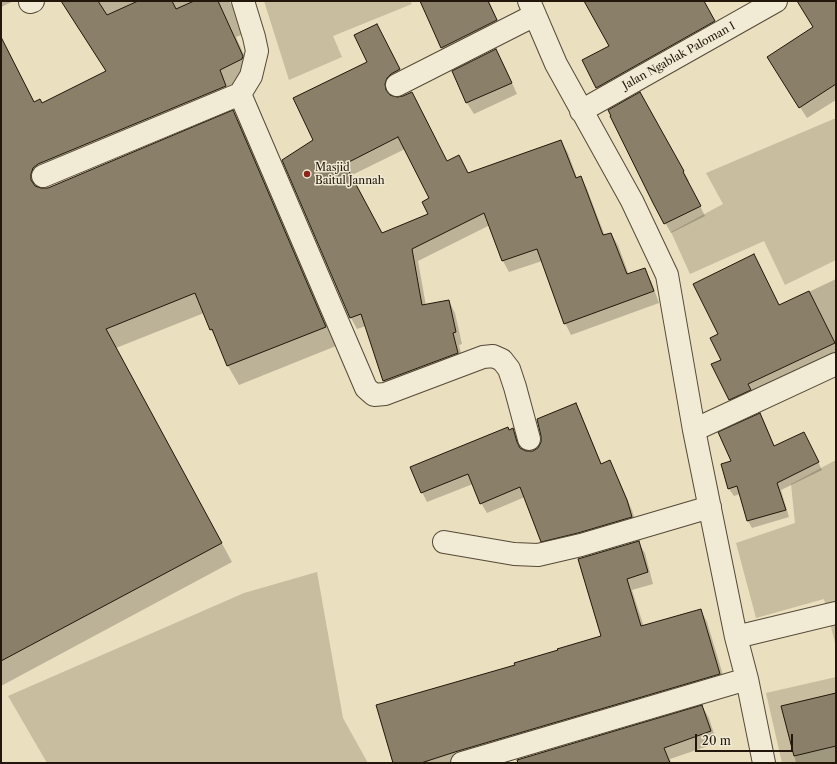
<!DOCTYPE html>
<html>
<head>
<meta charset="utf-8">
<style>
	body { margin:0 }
	#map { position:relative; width:837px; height:764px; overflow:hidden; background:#eadfbe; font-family:"Libre Caslon Text",serif }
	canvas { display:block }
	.frame { position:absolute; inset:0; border:2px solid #22170a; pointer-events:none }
	.scale { position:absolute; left:695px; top:734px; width:98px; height:18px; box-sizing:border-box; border:2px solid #22170a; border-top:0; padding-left:5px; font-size:12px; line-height:14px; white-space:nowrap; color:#22170a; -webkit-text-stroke:3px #f1ead5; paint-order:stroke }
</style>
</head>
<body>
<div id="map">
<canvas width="837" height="764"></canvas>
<div class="frame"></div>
<div class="scale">20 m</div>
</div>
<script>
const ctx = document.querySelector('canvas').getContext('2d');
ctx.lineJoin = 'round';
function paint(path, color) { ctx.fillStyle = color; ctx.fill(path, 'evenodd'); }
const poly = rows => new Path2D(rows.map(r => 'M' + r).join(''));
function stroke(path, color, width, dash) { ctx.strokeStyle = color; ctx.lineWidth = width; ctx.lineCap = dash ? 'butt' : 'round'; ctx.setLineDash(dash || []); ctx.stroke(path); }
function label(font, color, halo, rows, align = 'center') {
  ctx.font = font + ' "Libre Caslon Text",serif'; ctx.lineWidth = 3; ctx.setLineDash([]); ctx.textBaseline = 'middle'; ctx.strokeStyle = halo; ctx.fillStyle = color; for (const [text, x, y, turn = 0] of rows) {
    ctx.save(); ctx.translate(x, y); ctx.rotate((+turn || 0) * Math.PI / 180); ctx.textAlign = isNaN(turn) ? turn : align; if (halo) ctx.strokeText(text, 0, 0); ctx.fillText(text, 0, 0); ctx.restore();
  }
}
paint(poly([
	[264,1,410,1,412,4,333,36,342,57,289,80],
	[836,118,836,260,785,285,764,241,690,274,671,232,723,204,706,173],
	[836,460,836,647,824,599,756,618,736,543,795,523,791,484],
	[317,572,343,718,368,763,47,763,8,696,244,593],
	[836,677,836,763,782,763,766,693]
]), '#c8bd9f');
paint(poly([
	[1,1,14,1,1,7],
	[61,1,229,1,234,8,244,34,236,37,253,75,49,183,41,189,48,189,233,112,244,130,336,346,239,385,228,366,220,344,211,330,204,313,116,348,232,562,1,686,1,41,12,59,35,103,42,104,107,72],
	[421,1,489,1,503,32,449,59,442,48],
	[586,1,703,1,721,35,605,101,583,61,610,46],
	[808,1,836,1,836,100,807,118,775,68,814,28],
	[377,25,406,81,393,90,391,97,447,162,468,174,561,141,568,153,577,178,581,177,587,189,605,236,611,234,618,245,629,275,645,270,651,281,659,303,571,335,565,323,542,261,509,272,503,261,490,225,418,261,426,306,449,301,455,313,462,344,459,345,464,365,391,393,384,381,366,326,357,329,351,318,314,140,368,62],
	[405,149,430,198,429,214,382,234,350,176],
	[496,50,502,61,517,94,474,114,467,103,453,72],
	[640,93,689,181,688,182,705,216,671,233,654,203,612,116],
	[836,279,836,357,736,410,730,400,722,360,779,306],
	[575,404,581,414,602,465,610,462,615,471,632,510,637,527,547,551,542,541,525,497,487,513,481,503,473,484,427,502,422,492,509,431,513,429,518,439,521,450,526,452,533,452,539,448],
	[760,414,764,421,775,447,807,440,822,470,781,490,789,517,752,528,748,521,740,494,734,496,729,489,722,465,732,462],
	[638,542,645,553,653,584,632,590,644,627,701,610,707,622,726,685,463,763,395,763,516,665,602,636],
	[836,696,836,763,796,763,782,707],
	[702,706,709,718,717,743,670,759,671,763,519,763]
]), '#0003');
const building = poly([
	[61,1,98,1,107,15,138,1,172,1,176,9,194,1,218,1,243,56,242,59,220,70,226,86,38,164,33,168,31,174,31,180,35,186,41,188,48,188,233,110,326,327,227,366,212,329,210,330,195,293,106,329,222,543,1,661,1,37,34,102,40,99,42,103,106,71,61,1],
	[420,1,488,1,497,20,441,48,420,1],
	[584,1,704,1,715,21,596,88,582,60,609,46,584,1],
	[797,1,836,1,836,84,799,108,767,57,813,27,797,1],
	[377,24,400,69,391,74,387,78,385,84,386,90,390,95,397,97,403,96,412,92,447,161,459,155,468,173,561,140,576,178,581,176,603,235,611,233,627,274,645,268,654,291,564,324,537,249,502,261,484,213,412,249,422,305,449,300,456,332,453,333,458,353,383,381,361,314,350,318,282,160,313,140,293,98,367,62,354,35,377,24],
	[398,137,429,198,422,202,428,214,382,233,345,164,398,137],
	[496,49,512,83,466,103,452,71,496,49],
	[640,92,684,171,683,172,701,206,664,224,653,203,610,116,611,116,608,110,640,92],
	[754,254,779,305,809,291,835,343,748,384,751,390,729,400,711,364,721,360,710,338,718,334,693,284,754,254],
	[576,403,601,464,610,460,627,500,632,517,578,533,541,542,520,487,480,504,468,474,421,493,410,467,508,427,509,430,513,428,517,442,520,448,526,451,533,451,538,448,541,442,541,436,537,419,576,403],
	[760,413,774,446,804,432,819,462,777,483,786,510,747,521,737,486,728,489,721,464,731,461,718,432,760,413],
	[639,541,648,572,627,579,641,626,701,609,720,674,458,751,421,763,393,763,376,705,515,665,514,663,558,650,557,649,601,636,578,559,639,541],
	[836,693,836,746,794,756,781,706,836,693],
	[702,705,711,731,664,748,670,763,518,763,517,760,702,705]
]);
paint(building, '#8a7f68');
stroke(building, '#22170a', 1);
const minor = poly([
	[529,1,556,64,632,201,667,275,694,430,736,637,747,679,764,763],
	[30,2,33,1],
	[397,85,535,15],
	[240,94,366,388,374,395,385,394,483,357,493,356,502,360,509,369,515,387,529,439],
	[581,111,776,1],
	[43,176,240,94,251,76,257,51,254,37,243,1],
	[694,430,836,364],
	[444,542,514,554,538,555,581,545,710,507],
	[736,637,836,613],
	[462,763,747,679]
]);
stroke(minor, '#544937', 24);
stroke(minor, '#f1ead5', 22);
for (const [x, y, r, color] of [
	[307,174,4,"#8f2418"]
]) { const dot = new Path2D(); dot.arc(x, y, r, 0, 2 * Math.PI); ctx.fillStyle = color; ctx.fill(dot); stroke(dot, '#f1ead5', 1.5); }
label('11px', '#22170a', '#f1ead5', [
	["Jalan Ngablak Paloman I",679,56,-29]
]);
label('11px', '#22170a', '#f1ead5', [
	["Masjid",315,168],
	["Baitul Jannah",315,181]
], 'left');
</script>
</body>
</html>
